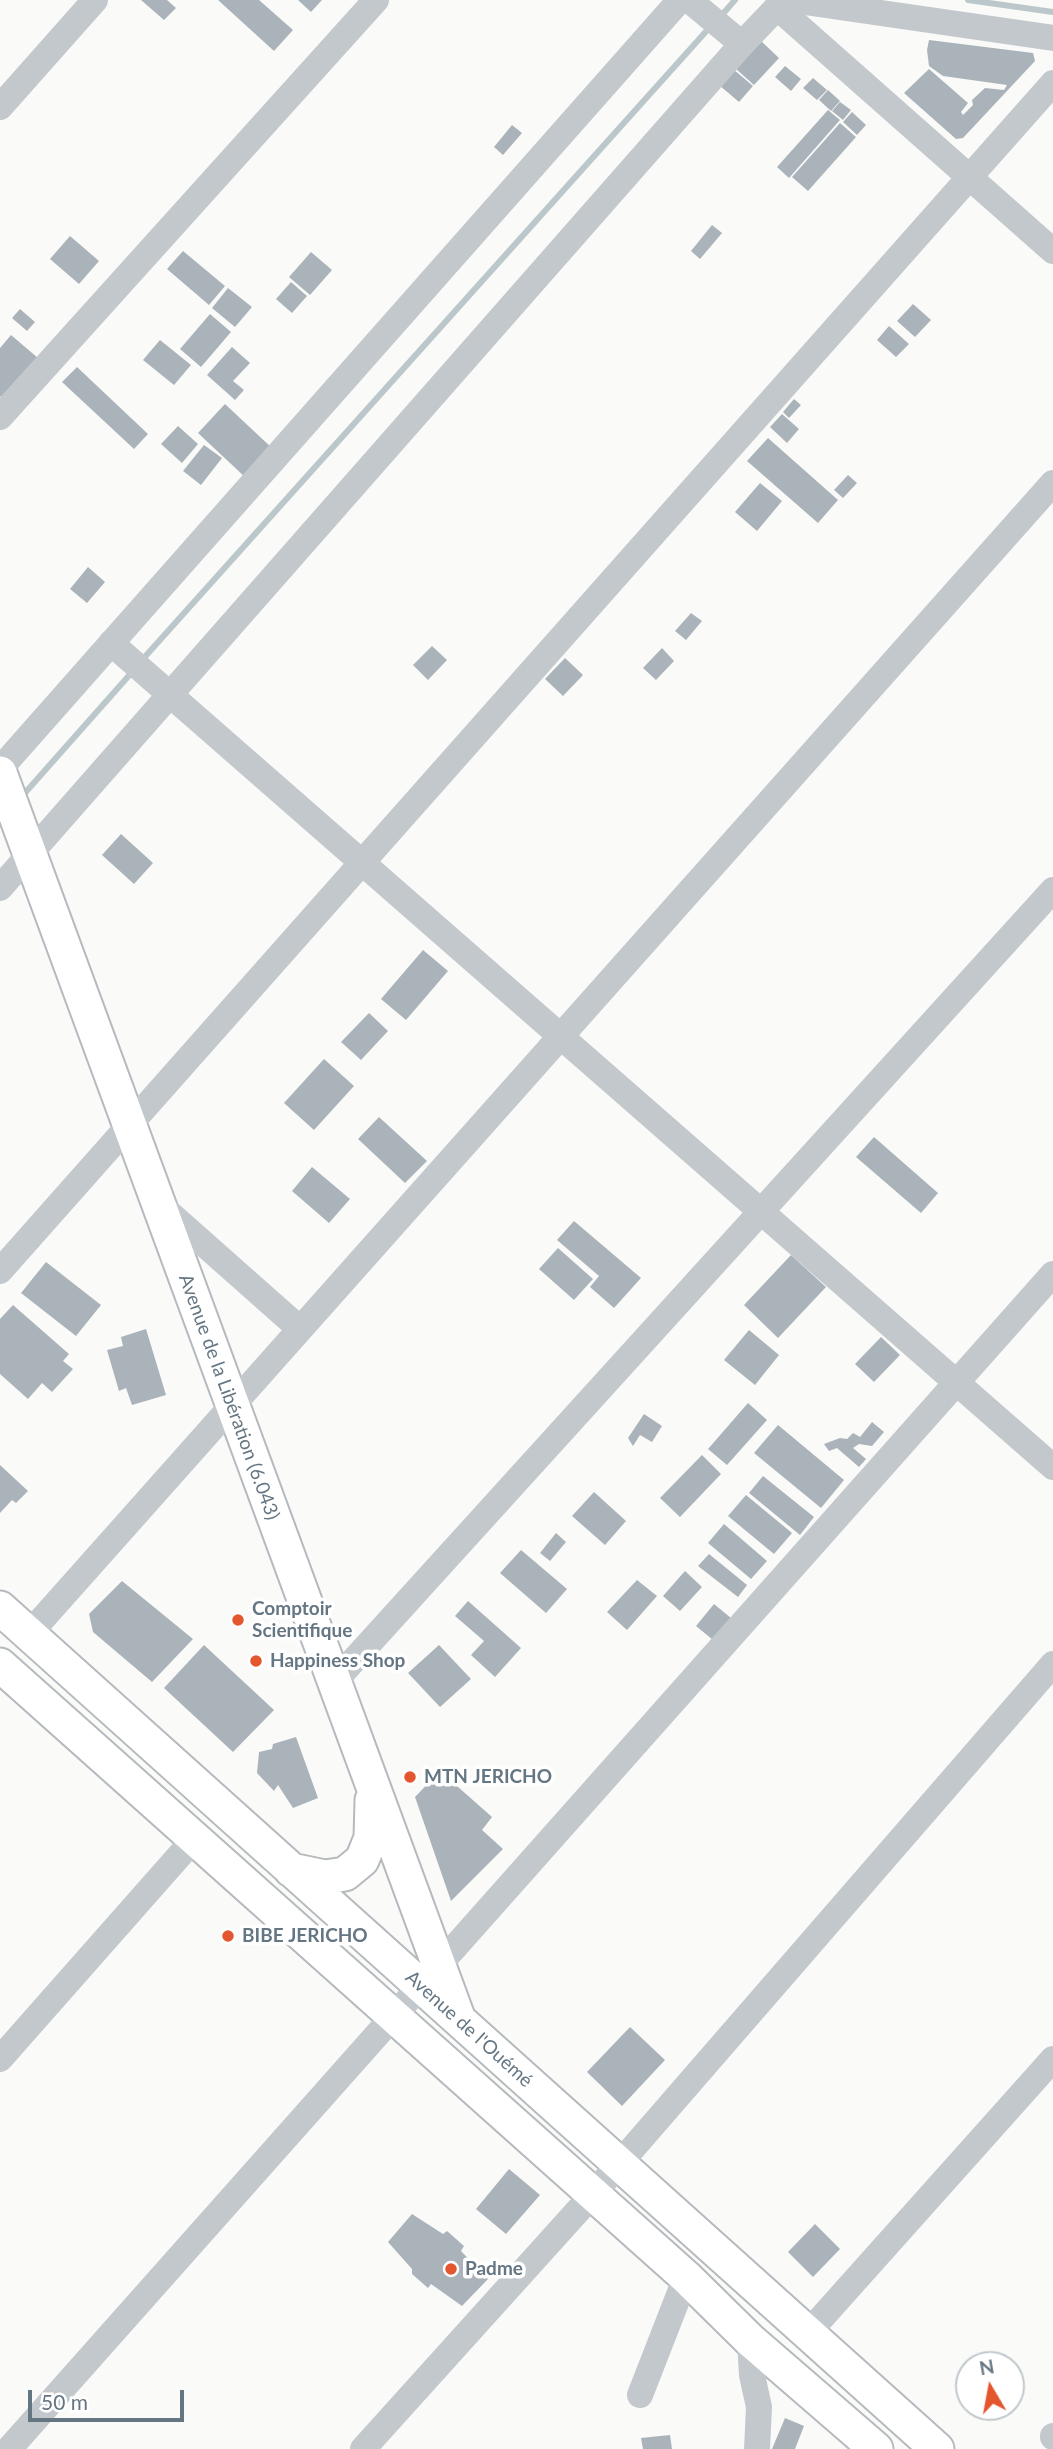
<!DOCTYPE html>
<html>
<head>
<meta charset="utf-8">
<style>
	body { margin:0 }
	#map { position:relative; width:1053px; height:2449px; overflow:hidden; background:#fafaf8; font-family:Lato,sans-serif }
	canvas { display:block }
	.north { position:absolute; left:955px; top:2351px; width:70px; height:70px; box-sizing:border-box; background:#fff; border:2px solid #c1c8cd; border-radius:50%; rotate:350deg; font-size:19px; font-weight:700; line-height:28px; text-align:center; color:#657683 }
	.north::after { content:''; display:block; margin:auto; width:24px; height:32px; background:#e4572e; clip-path:polygon(50% 0,100% 100%,50% 72%,0 100%) }
	.scale { position:absolute; left:28px; top:2390px; width:156px; height:32px; box-sizing:border-box; border:4px solid #657683; border-top:0; padding-left:9px; font-size:21px; line-height:24px; white-space:nowrap; color:#657683; -webkit-text-stroke:5px #fff; paint-order:stroke }
</style>
</head>
<body>
<div id="map">
<canvas width="1053" height="2449"></canvas>
<div class="north">N</div>
<div class="scale">50 m</div>
</div>
<script>
const ctx = document.querySelector('canvas').getContext('2d');
ctx.lineJoin = 'round';
const poly = rows => new Path2D(rows.map(r => 'M' + r).join(''));
function stroke(path, color, width, dash) { ctx.strokeStyle = color; ctx.lineWidth = width; ctx.lineCap = dash ? 'butt' : 'round'; ctx.setLineDash(dash || []); ctx.stroke(path); }
function paint(path, color) { ctx.fillStyle = color; ctx.fill(path, 'evenodd'); }
function label(font, color, halo, rows, align = 'center') {
  ctx.font = font + ' Lato,sans-serif'; ctx.lineWidth = 7; ctx.setLineDash([]); ctx.textBaseline = 'middle'; ctx.strokeStyle = halo; ctx.fillStyle = color; for (const [text, x, y, turn = 0] of rows) {
    ctx.save(); ctx.translate(x, y); ctx.rotate((+turn || 0) * Math.PI / 180); ctx.textAlign = isNaN(turn) ? turn : align; if (halo) ctx.strokeText(text, 0, 0); ctx.fillText(text, 0, 0); ctx.restore();
  }
}
stroke(poly([
	[968,0,1053,12],
	[720,17,735,0],
	[142,660,710,27],
	[24,794,133,671]
]), '#bbc7cb', 6);
paint(poly([
	[141,0,167,0,176,8,164,20],
	[218,0,259,0,293,30,274,51],
	[298,0,322,0,311,12],
	[760,40,779,58,754,85,735,68],
	[929,40,1033,53,1035,61,963,138,956,139,904,93,929,69,968,103,961,112,963,115,973,105,972,100,985,88,1004,90,1007,85,943,76,929,66,927,50],
	[785,66,801,79,791,91,775,77],
	[733,69,753,86,739,102,719,85],
	[813,78,827,90,817,100,803,88],
	[828,90,840,101,831,111,819,100],
	[840,102,851,110,843,120,832,111],
	[828,110,840,120,789,178,777,167],
	[852,112,866,125,857,135,843,122],
	[840,123,856,137,808,191,792,177],
	[512,125,522,133,503,155,494,147],
	[712,225,722,233,700,259,691,251],
	[70,236,99,261,79,284,50,259],
	[183,251,225,286,209,305,167,269],
	[311,252,332,270,310,295,289,277],
	[291,282,307,296,292,313,276,299],
	[228,288,252,307,235,327,212,308],
	[913,304,931,320,915,337,897,321],
	[20,309,35,322,27,331,12,318],
	[210,314,231,332,201,367,180,349],
	[889,326,909,344,896,357,877,340],
	[11,335,38,358,3,398,0,396,0,348],
	[160,340,191,365,174,385,143,360],
	[232,347,250,363,233,381,244,390,235,400,207,375],
	[77,367,148,434,134,449,62,382],
	[794,399,801,405,789,418,783,412],
	[225,404,273,449,246,478,198,433],
	[782,414,799,429,787,443,770,427],
	[178,426,198,444,182,463,161,444],
	[768,438,838,500,818,523,747,461],
	[204,445,222,458,201,485,183,471],
	[848,475,857,483,843,498,834,490],
	[760,483,782,501,757,531,735,512],
	[88,567,105,582,87,603,70,589],
	[691,613,702,621,686,640,675,631],
	[432,646,447,660,428,680,413,665],
	[662,648,674,661,656,680,643,668],
	[565,658,583,675,563,696,545,679],
	[121,834,153,863,134,884,102,855],
	[423,950,448,971,406,1020,381,999],
	[369,1013,388,1031,361,1060,341,1042],
	[324,1059,354,1086,314,1130,284,1103],
	[379,1117,427,1161,405,1183,358,1139],
	[874,1137,938,1193,921,1213,856,1157],
	[312,1167,350,1199,329,1223,292,1191],
	[574,1221,641,1278,614,1308,590,1287,599,1276,557,1240],
	[558,1248,593,1279,574,1300,539,1269],
	[791,1255,826,1287,778,1338,744,1305],
	[46,1262,101,1305,76,1336,21,1293],
	[13,1305,69,1354,63,1361,73,1369,52,1392,42,1383,28,1399,0,1374,0,1319],
	[146,1329,166,1395,132,1405,126,1388,119,1391,107,1350,123,1346,121,1337],
	[749,1330,779,1355,755,1385,724,1360],
	[881,1337,900,1355,874,1382,855,1364],
	[748,1403,767,1420,727,1465,708,1449],
	[644,1414,662,1426,652,1442,640,1435,633,1446,628,1438],
	[872,1422,884,1432,872,1446,859,1444,853,1448,866,1459,859,1467,837,1448,829,1451,824,1444,840,1438,847,1439,853,1433,860,1437],
	[778,1425,844,1480,821,1508,754,1453],
	[702,1455,721,1474,680,1517,660,1498],
	[0,1465,28,1491,16,1503,12,1500,0,1513],
	[763,1476,814,1517,800,1535,749,1493],
	[594,1492,626,1521,605,1545,572,1516],
	[746,1495,792,1533,774,1554,728,1516],
	[724,1524,767,1561,751,1579,708,1543],
	[556,1533,566,1542,550,1561,540,1553],
	[521,1550,567,1589,546,1613,500,1573],
	[709,1554,747,1585,738,1597,698,1566],
	[685,1571,702,1587,680,1611,663,1596],
	[637,1580,657,1596,627,1630,607,1612],
	[122,1581,193,1639,152,1682,93,1632,89,1614],
	[468,1601,521,1648,495,1677,471,1655,484,1641,455,1616],
	[714,1604,731,1618,713,1640,696,1626],
	[204,1645,274,1710,233,1752,164,1688],
	[439,1645,471,1679,440,1707,408,1673],
	[296,1737,318,1798,293,1808,278,1785,274,1791,257,1773,259,1752,272,1749,273,1744],
	[440,1771,492,1817,482,1830,503,1849,451,1901,415,1797],
	[630,2027,665,2060,622,2106,587,2072],
	[509,2169,540,2195,506,2234,476,2209],
	[412,2214,443,2234,447,2231,464,2246,461,2251,488,2279,462,2306,431,2284,428,2288,412,2274,412,2269,388,2242],
	[815,2224,840,2249,813,2277,788,2252],
	[785,2418,804,2426,795,2449,772,2449],
	[670,2435,672,2449,643,2449,641,2438]
]), '#aab3b9');
const major = poly([
	[0,773,459,2020],
	[0,1608,937,2449],
	[0,1665,686,2277,750,2340,876,2449],
	[291,1870,325,1877,345,1874,362,1860,371,1838,372,1800]
]);
stroke(major, '#b5babe', 37);
stroke(poly([
	[689,0,742,44],
	[791,0,1053,38],
	[778,8,1053,251],
	[0,107,95,0],
	[0,417,376,0],
	[111,643,1053,1467],
	[0,769,680,0],
	[0,888,742,44,784,0],
	[160,1205,300,1329],
	[0,1271,1053,83],
	[29,1634,1053,483],
	[334,1682,1053,890],
	[0,2059,195,1838],
	[808,2333,1053,2059],
	[750,2340,752,2375,759,2407,757,2449],
	[640,2395,686,2277],
	[1053,2437,1053,2436],
	[9,2449,1053,1274],
	[363,2449,593,2194,1053,1664]
]), '#c3c8cc', 26);
stroke(major, '#fff', 33);
for (const [x, y, r, color] of [
	[238,1620,7,"#e4572e"],
	[256,1661,7,"#e4572e"],
	[410,1777,7,"#e4572e"],
	[228,1936,7,"#e4572e"],
	[451,2269,7,"#e4572e"]
]) { const dot = new Path2D(); dot.arc(x, y, r, 0, 2 * Math.PI); ctx.fillStyle = color; ctx.fill(dot); stroke(dot, '#fff', 2.5); }
label('19px', '#657683', '#fff', [
	["Avenue de la Libération (6.043)",229,1397,70],
	["Avenue de l'Ouémé",469,2029,42]
]);
label('bold 19px', '#657683', '#fff', [
	["Comptoir",252,1609],
	["Scientifique",252,1631],
	["Happiness Shop",270,1661],
	["MTN JERICHO",424,1777],
	["BIBE JERICHO",242,1936],
	["Padme",465,2269]
], 'left');
</script>
</body>
</html>
